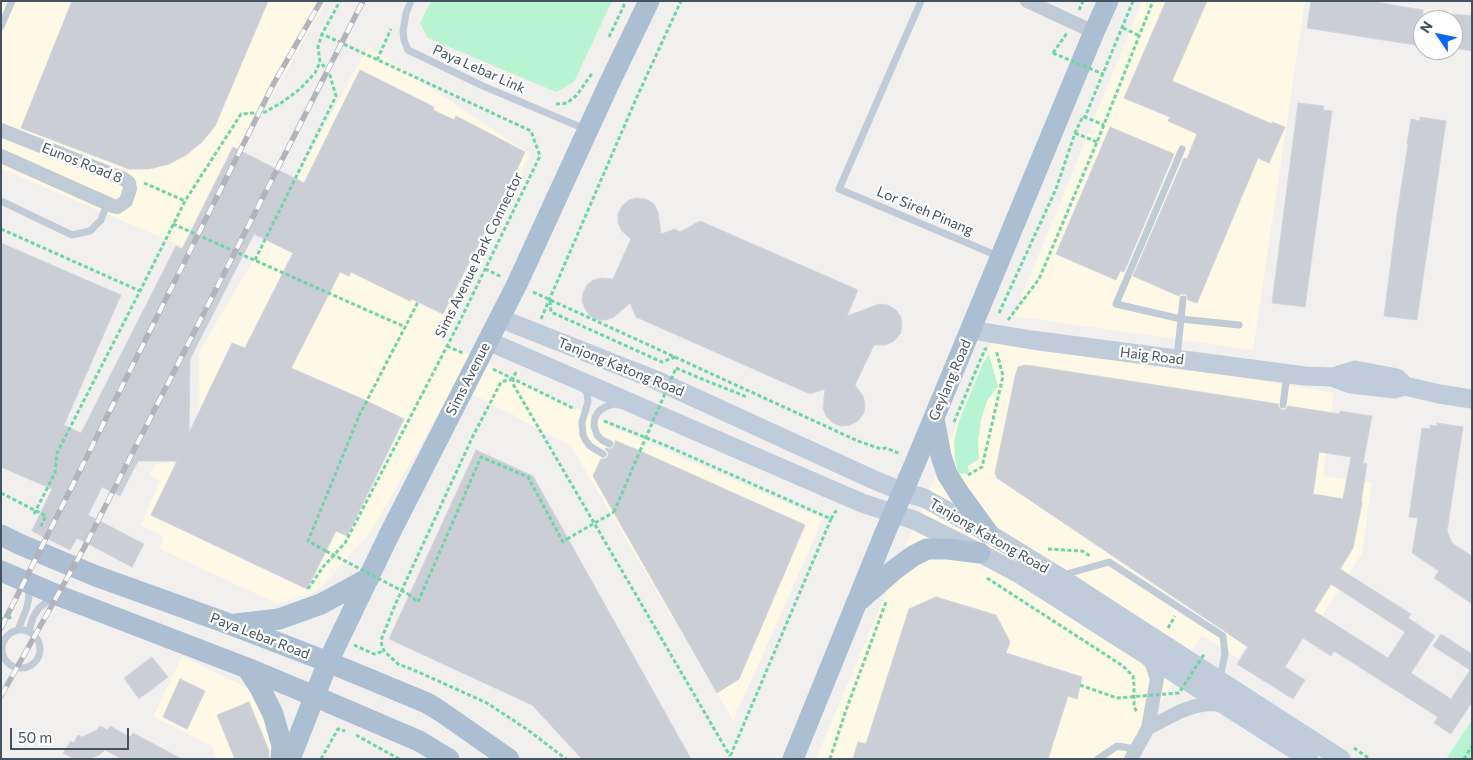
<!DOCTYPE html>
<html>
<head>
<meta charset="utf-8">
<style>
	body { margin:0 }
	#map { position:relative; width:1473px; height:760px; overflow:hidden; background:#f2efef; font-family:Commissioner,sans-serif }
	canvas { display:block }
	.frame { position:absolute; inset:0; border:2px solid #45525f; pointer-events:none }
	.north { position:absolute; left:1413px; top:10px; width:50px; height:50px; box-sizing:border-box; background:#fff; border:1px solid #b5babf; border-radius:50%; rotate:304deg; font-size:14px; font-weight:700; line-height:20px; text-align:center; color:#45525f }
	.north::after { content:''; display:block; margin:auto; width:18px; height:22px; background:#0567f6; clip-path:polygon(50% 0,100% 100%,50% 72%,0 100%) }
	.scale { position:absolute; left:10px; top:728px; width:119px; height:22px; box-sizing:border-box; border:2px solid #45525f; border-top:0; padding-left:6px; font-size:15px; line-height:18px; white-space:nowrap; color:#45525f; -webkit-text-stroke:4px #fff; paint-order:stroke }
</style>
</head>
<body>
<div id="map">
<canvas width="1473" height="760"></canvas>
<div class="frame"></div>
<div class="north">N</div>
<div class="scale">50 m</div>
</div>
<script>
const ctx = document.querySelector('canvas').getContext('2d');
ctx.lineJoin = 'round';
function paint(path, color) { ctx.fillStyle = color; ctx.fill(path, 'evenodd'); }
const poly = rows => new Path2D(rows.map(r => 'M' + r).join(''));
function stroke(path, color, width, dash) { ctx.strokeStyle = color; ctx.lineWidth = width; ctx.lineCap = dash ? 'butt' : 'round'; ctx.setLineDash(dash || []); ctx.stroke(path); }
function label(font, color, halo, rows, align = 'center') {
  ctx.font = font + ' Commissioner,sans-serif'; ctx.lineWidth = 4.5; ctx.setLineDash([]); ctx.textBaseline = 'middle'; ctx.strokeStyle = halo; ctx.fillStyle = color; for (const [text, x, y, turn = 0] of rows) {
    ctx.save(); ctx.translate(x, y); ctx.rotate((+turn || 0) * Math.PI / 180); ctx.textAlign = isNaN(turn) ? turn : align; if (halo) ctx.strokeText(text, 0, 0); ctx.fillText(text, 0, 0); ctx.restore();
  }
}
paint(poly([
	[1,1,326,1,186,248,1,169],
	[1142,1,1305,1,1253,350,1014,316],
	[368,46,530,154,438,338,619,430,823,519,733,721,571,446,455,385,370,533,316,592,278,604,160,549,163,536,141,525,160,481,149,475,156,464,200,460,199,352,251,264],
	[994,336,1334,393,1323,476,1372,482,1362,553,1312,632,1271,606,1238,658,1202,635,1126,759,816,759],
	[182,656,253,691,275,742,274,759,217,759,212,746,153,717]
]), '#fef8e7');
paint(poly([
	[431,1,612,1,574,82,556,92,428,38,420,23],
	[989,354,998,386,987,401,981,420,978,442,979,459,968,466,969,472,967,474,958,473,955,459,954,441,959,421,983,363],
	[1472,720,1472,759,1446,759]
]), '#b9f4d2');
const building = poly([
	[72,1,268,1,215,126,202,142,186,155,169,164,149,169,129,169,21,128,72,1],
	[1166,1,1207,1,1172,81,1272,124,1272,122,1285,127,1269,163,1258,158,1197,303,1188,300,1186,294,1181,294,1179,296,1133,276,1184,158,1187,159,1197,134,1168,121,1170,117,1124,98,1166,1],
	[1311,1,1370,1,1423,10,1423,44,1416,43,1415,45,1307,28,1311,1],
	[1453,14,1472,16,1472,51,1453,48,1453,14],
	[360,70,434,107,433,110,454,120,456,116,525,152,502,201,507,204,500,217,494,214,443,314,412,299,410,301,351,272,349,276,340,272,291,368,367,401,404,419,347,536,336,531,307,589,151,515,177,461,138,461,120,496,102,487,88,515,144,544,132,567,77,538,70,550,32,531,52,489,1,467,1,243,121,295,64,425,81,433,176,246,182,249,233,147,304,183,360,70],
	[254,234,293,253,245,348,232,343,189,433,190,359,254,234],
	[1298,103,1324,106,1323,110,1332,111,1305,307,1272,303,1298,103],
	[1420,117,1446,121,1417,320,1384,316,1397,215,1408,144,1407,144,1411,119,1420,121,1420,117],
	[1110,127,1174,154,1124,272,1120,271,1116,280,1056,254,1110,127],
	[637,198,646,199,654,204,658,212,661,234,675,229,680,232,700,221,858,290,847,316,879,304,888,305,896,310,901,317,902,326,900,334,894,341,886,345,874,345,855,385,863,396,865,404,864,413,858,421,850,425,841,426,833,423,826,416,823,408,825,389,810,394,636,317,630,303,614,317,606,320,598,320,590,316,585,309,582,301,583,293,587,285,593,280,601,278,613,279,631,239,622,231,618,223,618,214,622,206,629,200,637,198],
	[1026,365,1278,404,1278,407,1282,410,1285,410,1288,406,1339,414,1340,411,1372,416,1363,463,1367,464,1361,502,1362,503,1353,548,1340,569,1411,614,1408,618,1435,636,1411,673,1451,699,1470,670,1433,646,1441,634,1472,654,1472,702,1451,734,1434,723,1438,717,1334,651,1331,656,1303,638,1285,667,1305,680,1293,699,1237,664,1248,647,997,478,995,473,1015,377,1018,367,1026,365],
	[1319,452,1351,457,1343,499,1313,494,1319,452],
	[1331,584,1405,632,1388,658,1314,611,1331,584],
	[1437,423,1463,427,1447,531,1452,543,1472,556,1472,604,1434,578,1439,571,1412,553,1418,518,1409,517,1422,428,1430,429,1430,425,1437,426,1437,423],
	[615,441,616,441,640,451,805,525,739,679,717,693,593,476,601,459,605,459,608,456,608,452,605,449,606,448,610,449,613,448,615,444,615,441],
	[476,450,533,476,691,759,582,759,532,705,389,639,476,450],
	[936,597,996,615,1010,642,1006,653,1082,677,1077,699,1068,696,1048,759,853,759,858,742,866,744,909,609,936,597],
	[152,657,168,677,139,699,124,678,152,657],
	[180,679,205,691,187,729,163,717,180,679],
	[249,702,269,751,269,759,235,759,217,715,249,702],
	[100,726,108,730,110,726,130,737,133,733,182,759,122,759,105,750,99,755,89,759,74,759,63,753,71,741,74,743,78,735,82,737,97,730,100,726]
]);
paint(building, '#cbced4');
stroke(building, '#d3d5dc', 1);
stroke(poly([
	[1079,10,1083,1],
	[1123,28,1140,36],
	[609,37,626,1],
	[1053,53,1067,33],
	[377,60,391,29],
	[556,104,567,103,577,95,593,72],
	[1086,116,1085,117,1104,125],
	[1075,133,1097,142],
	[144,183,185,201],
	[173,224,405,327],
	[1,229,140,291],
	[255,260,336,96,329,72,320,62],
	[485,269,502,277],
	[533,292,858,441,881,449,886,448,901,454],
	[550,301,551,312,662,362,675,357],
	[999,313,1056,189,1075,133,1083,116,1085,117,1133,1],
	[541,319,636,99,681,1],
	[1008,320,1039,279,1097,142,1153,1],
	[447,346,463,353],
	[676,368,697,377,747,397],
	[493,369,575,409],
	[516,372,513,379,513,384,730,756],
	[513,379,501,382,473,436,395,605,381,640,382,646,384,651,398,664,416,671,487,703,528,730,566,759],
	[604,421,667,446,831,519,729,759],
	[954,422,985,349,987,349],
	[968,475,982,467,1003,376,996,350],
	[1,493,46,516,40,528],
	[614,512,640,451],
	[34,514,55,473,57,453,140,291,185,201,241,114,265,112,281,103,300,89,315,73,320,62,318,47,322,34,340,1],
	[831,519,835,512,838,510],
	[1048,549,1082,551,1090,556],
	[326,551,308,541,359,416],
	[987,578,1123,666,1133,676,1134,685,1134,707,1137,712],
	[308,589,323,567,345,543,458,325,540,156,531,131,322,34],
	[408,594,418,602,481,457,528,477,563,542,567,539],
	[1,619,13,617],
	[1168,628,1175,616],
	[354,645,374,654,384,651],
	[356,735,399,759],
	[1354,748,1370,759],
	[321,759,338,729,345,731],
	[830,759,845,713,886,602],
	[1464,759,1472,746]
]), '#6dd6a6', 3, [4, 2.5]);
stroke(poly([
	[411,1,406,13,403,31,404,40,408,50,483,86,585,129],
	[921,1,839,189,998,256],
	[1,26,12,1],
	[1182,149,1116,304,1181,319,1239,325],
	[1,201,72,235,90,231,101,220,107,204],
	[1177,358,1183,299],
	[582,387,587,393,588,402,582,422,583,435,586,441,590,446,603,454],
	[1283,405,1287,375],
	[610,444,602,440,597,435,594,426,595,417,599,411,605,407,614,404,619,405],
	[1063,575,1109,562,1223,636,1225,654,1220,678],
	'2 649a19 19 0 1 1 38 0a19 19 0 1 1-38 0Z',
	[18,630,27,607,29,597,28,587],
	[29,631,33,617,39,608,54,596],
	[1098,759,1117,746,1136,749]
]), '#c1cbd6', 7);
stroke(poly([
	[1027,1,1094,32],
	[1,130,124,179,129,183,130,189,126,201,122,204,117,207,113,206,1,156],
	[1148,728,1181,711,1196,706,1208,704,1225,705],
	[1131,759,1148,728,1157,679,1152,664,1145,656]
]), '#c1cbd6', 14);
stroke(poly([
	[499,318,656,380,872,479,903,492,924,498,988,533,1058,576,1341,759],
	[971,330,1032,340,1305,376,1332,377,1355,370,1397,378,1405,386],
	[488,341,862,503,914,520,980,553,1021,575,1309,759],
	[1332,377,1351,384,1395,389,1405,386,1439,394,1472,399]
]), '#c0ccda', 19);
stroke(poly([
	[934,419,941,456,947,474,959,493,988,533],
	[1,535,19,544,96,576,232,625,328,662,427,703,440,711,509,759],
	[1,571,57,595,247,668,314,696,419,741,449,759],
	[861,599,894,570,913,556,927,549,948,549,980,553],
	[236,624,279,619,321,604,369,578],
	[247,668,260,688,273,714,282,746,281,759],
	[290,759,328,662,389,535,517,284,608,86,649,1],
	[793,759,885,533,916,461,1094,32,1108,1]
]), '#acbed1', 21);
const rail = poly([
	[1,628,274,83,321,1],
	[1,696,84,548,363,1]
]);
stroke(rail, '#b1b4ba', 5.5);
stroke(rail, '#fff', 4, [11]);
stroke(poly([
	[1053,53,1103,74],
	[359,416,418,302],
	[640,451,676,368],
	[567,539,614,512],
	[326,551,408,594],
	[1080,685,1117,698,1179,693,1205,653]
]), '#6dd6a6', 3, [4, 2.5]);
label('14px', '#45525f', '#fff', [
	["Paya Lebar Link",479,69,24],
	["Eunos Road 8",82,163,22],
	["Lor Sireh Pinang",925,211,23],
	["Sims Avenue Park Connector",479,255,-64],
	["Haig Road",1152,356,7],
	["Tanjong Katong Road",621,367,22],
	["Sims Avenue",468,379,-63],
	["Geylang Road",950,380,-67],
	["Tanjong Katong Road",989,536,30],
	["Paya Lebar Road",260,636,21]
]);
</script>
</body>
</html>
